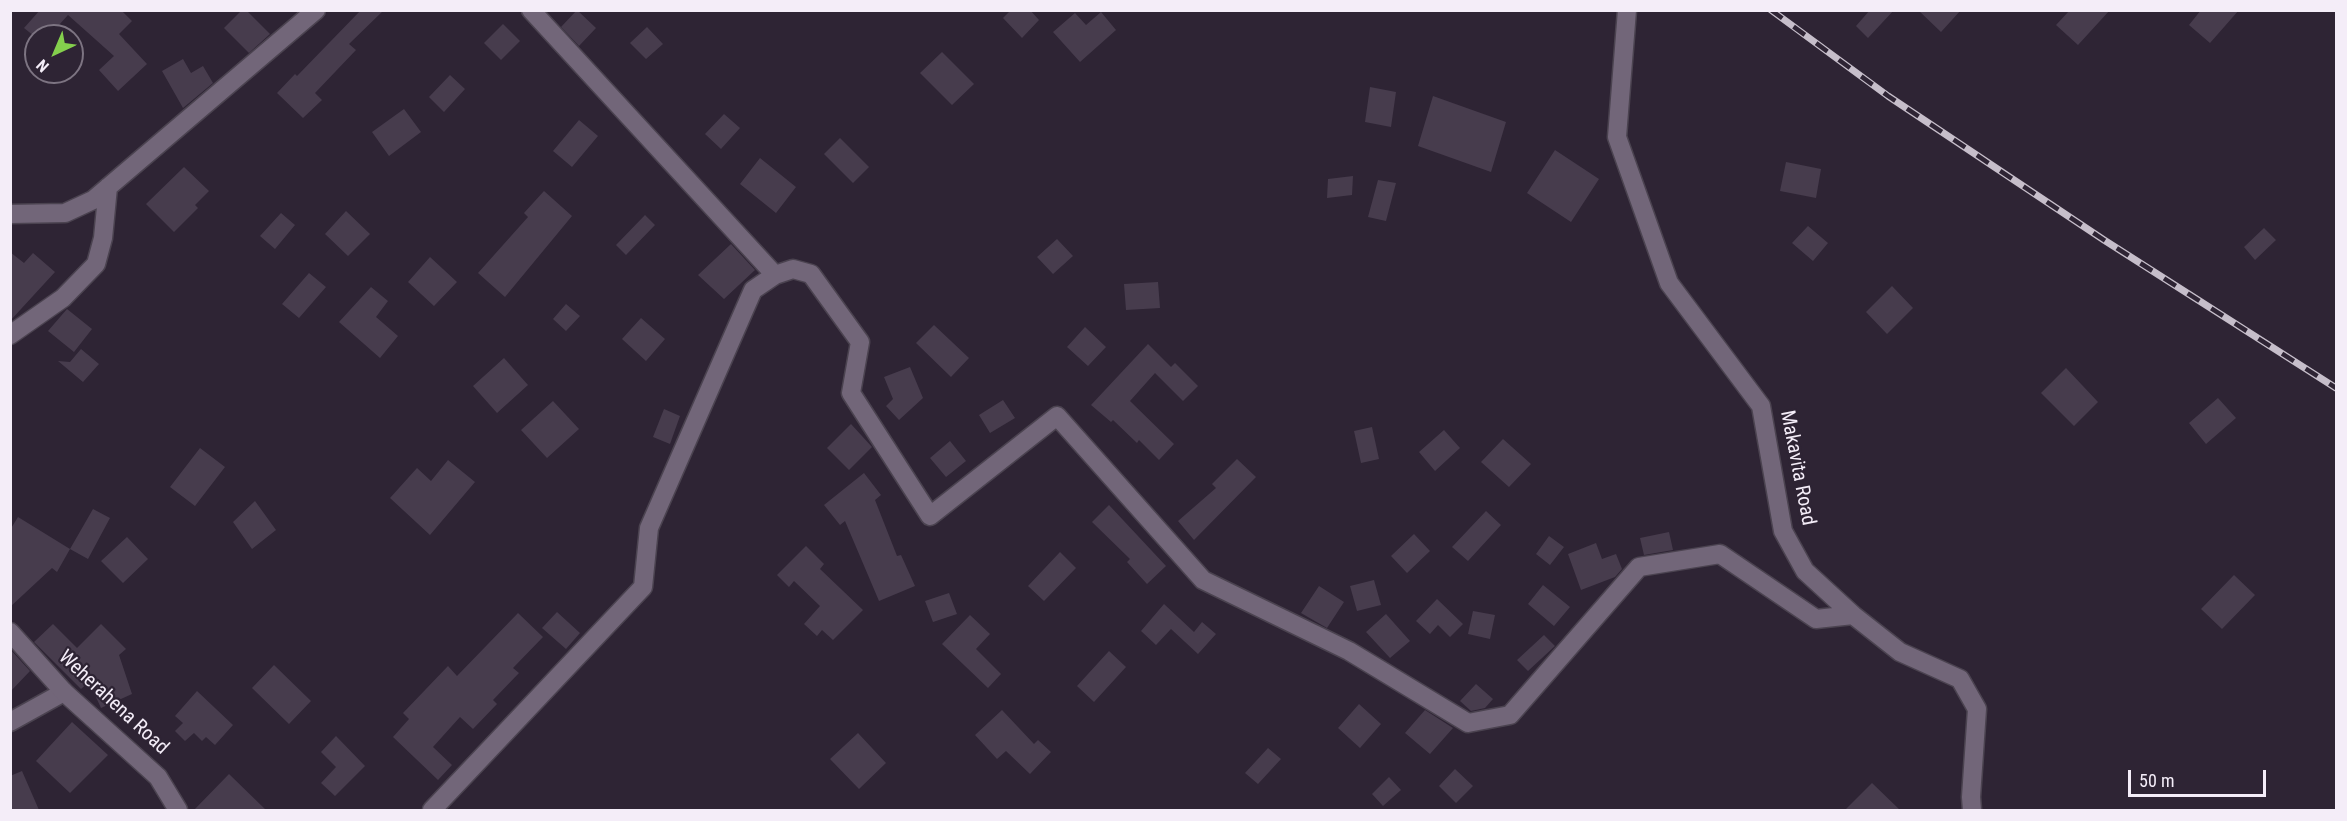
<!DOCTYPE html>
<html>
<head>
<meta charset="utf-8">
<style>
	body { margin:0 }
	#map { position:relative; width:2347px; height:821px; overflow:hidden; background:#2e2434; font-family:"Roboto Condensed",sans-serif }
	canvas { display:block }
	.frame { position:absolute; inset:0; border:12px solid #f4edf8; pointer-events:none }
	.north { position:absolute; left:24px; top:24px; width:60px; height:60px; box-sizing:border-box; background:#2e2434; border:2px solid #7d7482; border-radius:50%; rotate:224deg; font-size:16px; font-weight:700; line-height:24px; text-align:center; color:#f4edf8 }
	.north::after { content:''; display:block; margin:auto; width:21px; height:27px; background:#84cf4d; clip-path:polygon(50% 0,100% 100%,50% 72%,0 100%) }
	.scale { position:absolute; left:2128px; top:770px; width:138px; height:27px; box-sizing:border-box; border:3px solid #f4edf8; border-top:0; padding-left:8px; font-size:18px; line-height:21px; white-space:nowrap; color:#f4edf8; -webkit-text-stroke:4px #2e2434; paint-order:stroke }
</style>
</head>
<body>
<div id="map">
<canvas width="2347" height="821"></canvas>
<div class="frame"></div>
<div class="north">N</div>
<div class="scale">50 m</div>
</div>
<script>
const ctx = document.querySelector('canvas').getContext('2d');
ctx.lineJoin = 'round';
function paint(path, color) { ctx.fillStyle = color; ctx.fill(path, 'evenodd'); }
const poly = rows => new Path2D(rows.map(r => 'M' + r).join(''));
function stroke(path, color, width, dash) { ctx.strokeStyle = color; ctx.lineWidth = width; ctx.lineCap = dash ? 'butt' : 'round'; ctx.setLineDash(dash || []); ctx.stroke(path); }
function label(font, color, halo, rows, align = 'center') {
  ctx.font = font + ' "Roboto Condensed",sans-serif'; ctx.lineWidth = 4.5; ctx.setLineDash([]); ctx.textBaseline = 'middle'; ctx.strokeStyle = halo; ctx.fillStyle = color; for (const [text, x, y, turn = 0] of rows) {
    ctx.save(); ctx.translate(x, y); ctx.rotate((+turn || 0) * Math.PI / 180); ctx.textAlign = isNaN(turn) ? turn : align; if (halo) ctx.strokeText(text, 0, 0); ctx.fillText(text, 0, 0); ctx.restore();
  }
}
paint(poly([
	[40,10,121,10,132,21,119,34,147,64,118,91,99,70,114,56,68,15,49,36,34,36,24,28],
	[242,10,246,10,270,34,249,53,224,28],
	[361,10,384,10,349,44,356,50,315,93,322,100,303,118,277,93,295,74,297,76],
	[577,10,596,28,579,46,561,27],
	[1011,10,1030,10,1039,20,1022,38,1003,18],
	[1870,10,1894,10,1868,38,1856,26],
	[1918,10,1961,10,1941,32],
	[2070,10,2110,10,2078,45,2056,25],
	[2201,10,2239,10,2210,43,2189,25],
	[1101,12,1116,30,1080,62,1053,32,1075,13,1086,25],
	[503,24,520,41,501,60,484,43],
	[647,27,663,44,646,59,630,43],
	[942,52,974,84,952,105,920,73],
	[183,59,191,73,203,66,213,83,183,108,162,71],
	[450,75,465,89,444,112,429,97],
	[1370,87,1396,92,1391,127,1365,122],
	[1433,96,1506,122,1491,172,1418,146],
	[404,109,421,132,389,156,372,132],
	[724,114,740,128,721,149,705,134],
	[579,120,598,136,572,167,553,151],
	[840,138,869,167,853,183,824,154],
	[1555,150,1599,179,1571,222,1527,193],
	[760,158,796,187,776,213,740,184],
	[1786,162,1821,169,1816,198,1780,191],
	[184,167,209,191,195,205,198,208,174,232,146,204],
	[1353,176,1352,195,1327,198,1328,179],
	[1378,180,1396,183,1386,221,1368,217],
	[544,191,572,216,505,297,478,273,528,217,524,213],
	[346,211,370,234,348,256,325,234],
	[281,213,295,225,275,249,260,236],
	[645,215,655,225,626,255,616,245],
	[1808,226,1828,243,1813,261,1792,243],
	[2264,228,2276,240,2255,260,2244,247],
	[1057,239,1073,256,1053,274,1037,257],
	[731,244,755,270,724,299,698,275],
	[10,252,24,263,33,253,55,272,10,321],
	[430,257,457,282,434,306,408,282],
	[309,273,326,287,299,318,282,304],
	[1158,282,1160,308,1126,310,1124,284],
	[1892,286,1913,308,1887,334,1866,312],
	[371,287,388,301,376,317,398,336,380,358,339,322],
	[566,304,580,316,566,331,553,319],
	[67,309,92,329,74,352,48,331],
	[641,318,665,339,646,361,622,339],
	[934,325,969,358,951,377,916,343],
	[1085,327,1106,347,1088,366,1067,347],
	[1148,344,1171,367,1175,363,1198,386,1183,401,1155,373,1130,401,1174,444,1159,460,1139,440,1137,443,1113,420,1111,422,1091,405],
	[81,349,99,364,83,382,58,361,70,362],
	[504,358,528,385,497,413,473,386],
	[910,367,923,398,899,420,886,406,893,399,884,377],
	[2066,368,2098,402,2074,426,2041,393],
	[2218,398,2236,418,2206,444,2189,423],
	[1003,400,1015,418,990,433,979,415],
	[553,401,579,429,547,458,521,430],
	[664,409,680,416,670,444,653,437],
	[851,424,872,447,849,470,827,448],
	[1372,427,1379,459,1361,463,1354,431],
	[1444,430,1460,448,1435,471,1419,452],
	[1503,439,1531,464,1509,487,1481,462],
	[950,441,966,461,946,477,930,458],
	[200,448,225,467,195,506,170,487],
	[1237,459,1256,477,1194,540,1178,521,1216,488,1212,484],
	[448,460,475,482,430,535,390,498,417,468,431,481],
	[864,473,881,495,875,500,897,556,901,555,915,586,879,601,845,521,840,525,824,505],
	[255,501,276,530,252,549,233,522],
	[1109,505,1166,566,1147,584,1127,562,1130,559,1092,522],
	[93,509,110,518,88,559,70,549],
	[1486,511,1501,525,1468,561,1452,547],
	[18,517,70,549,57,572,52,568,10,607,10,530],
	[1669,532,1673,550,1644,555,1640,538],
	[1414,534,1430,551,1407,573,1391,556],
	[1549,536,1564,547,1550,565,1536,554],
	[127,537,148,559,123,583,101,561],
	[1596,543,1602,559,1616,554,1622,569,1615,577,1581,590,1568,554],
	[806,546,824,564,820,569,863,610,833,640,822,630,817,636,804,624,820,606,794,581,789,587,777,575],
	[1060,552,1076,568,1044,601,1028,586],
	[2234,575,2255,595,2222,629,2201,609],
	[1374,580,1381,605,1357,611,1350,586],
	[1543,585,1570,607,1554,626,1528,604],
	[1319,586,1344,602,1327,628,1301,613],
	[949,593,957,614,933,622,925,601],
	[1437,599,1463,624,1450,637,1438,625,1430,634,1416,621],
	[1164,604,1194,632,1202,622,1216,634,1198,654,1171,629,1156,645,1141,631],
	[1473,611,1495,615,1490,639,1468,634],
	[557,612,580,633,566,649,542,628],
	[518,613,543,637,513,668,519,673,493,700,497,704,473,729,460,717,433,747,452,765,438,780,393,737,409,719,403,713,448,666,457,676],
	[1386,614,1410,641,1390,658,1366,632],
	[970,615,990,634,976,649,1001,674,988,688,942,644],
	[53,624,77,648,101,624,126,649,119,655,132,694,101,708,89,682,81,689,34,642],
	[1544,635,1555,646,1528,671,1517,660],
	[10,649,30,671,10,692],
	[1109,651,1126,667,1094,702,1077,686],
	[274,665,311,701,289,724,252,688],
	[1476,684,1493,699,1485,708,1471,711,1460,701],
	[197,691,233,725,215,745,206,737,202,741,194,733,185,741,175,731,183,723,175,716],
	[1359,704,1381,724,1360,748,1338,728],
	[1002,710,1034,744,1038,740,1051,752,1030,774,1006,751,997,759,975,735],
	[1425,710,1453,728,1430,754,1405,733],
	[72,722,108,755,70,793,36,761],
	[858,733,886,763,859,789,830,759],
	[336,736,365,766,335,796,321,783,336,767,321,752],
	[1268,748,1281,759,1258,784,1245,773],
	[1455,769,1473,786,1456,803,1439,786],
	[22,771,39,810,10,810,10,776],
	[229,774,266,810,194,810],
	[1389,777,1401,790,1383,806,1372,794],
	[1872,783,1900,810,1845,810]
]), '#473c4d');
const minor = poly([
	[531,10,775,275],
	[1627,10,1617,137,1669,283,1761,406,1783,531,1805,571,1853,615,1900,652,1960,679,1977,709,1971,797,1972,810],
	[10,214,65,213,93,200,316,10],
	[10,335,63,298,96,264,103,238,108,187],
	[10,722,64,692],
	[432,810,643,587,649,528,753,290,775,275,793,269,811,274,860,342,851,393,930,516,1057,416,1203,580,1349,651,1468,723,1510,715,1639,567,1720,554,1816,619,1853,615]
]);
const secondary = poly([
	[10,632,64,692,158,777,178,810]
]);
stroke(minor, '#4b4350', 21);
stroke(secondary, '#4b4350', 21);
stroke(minor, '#726679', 18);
stroke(secondary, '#726679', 18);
const rail = poly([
	[1771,10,1888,96,2104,240,2336,388]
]);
stroke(rail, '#c6beca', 7);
stroke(rail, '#2e2434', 4.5, [14]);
label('20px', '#f4edf8', '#2e2434', [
	["Makavita Road",1797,468,79],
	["Weherahena Road",113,703,43]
]);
</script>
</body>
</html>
